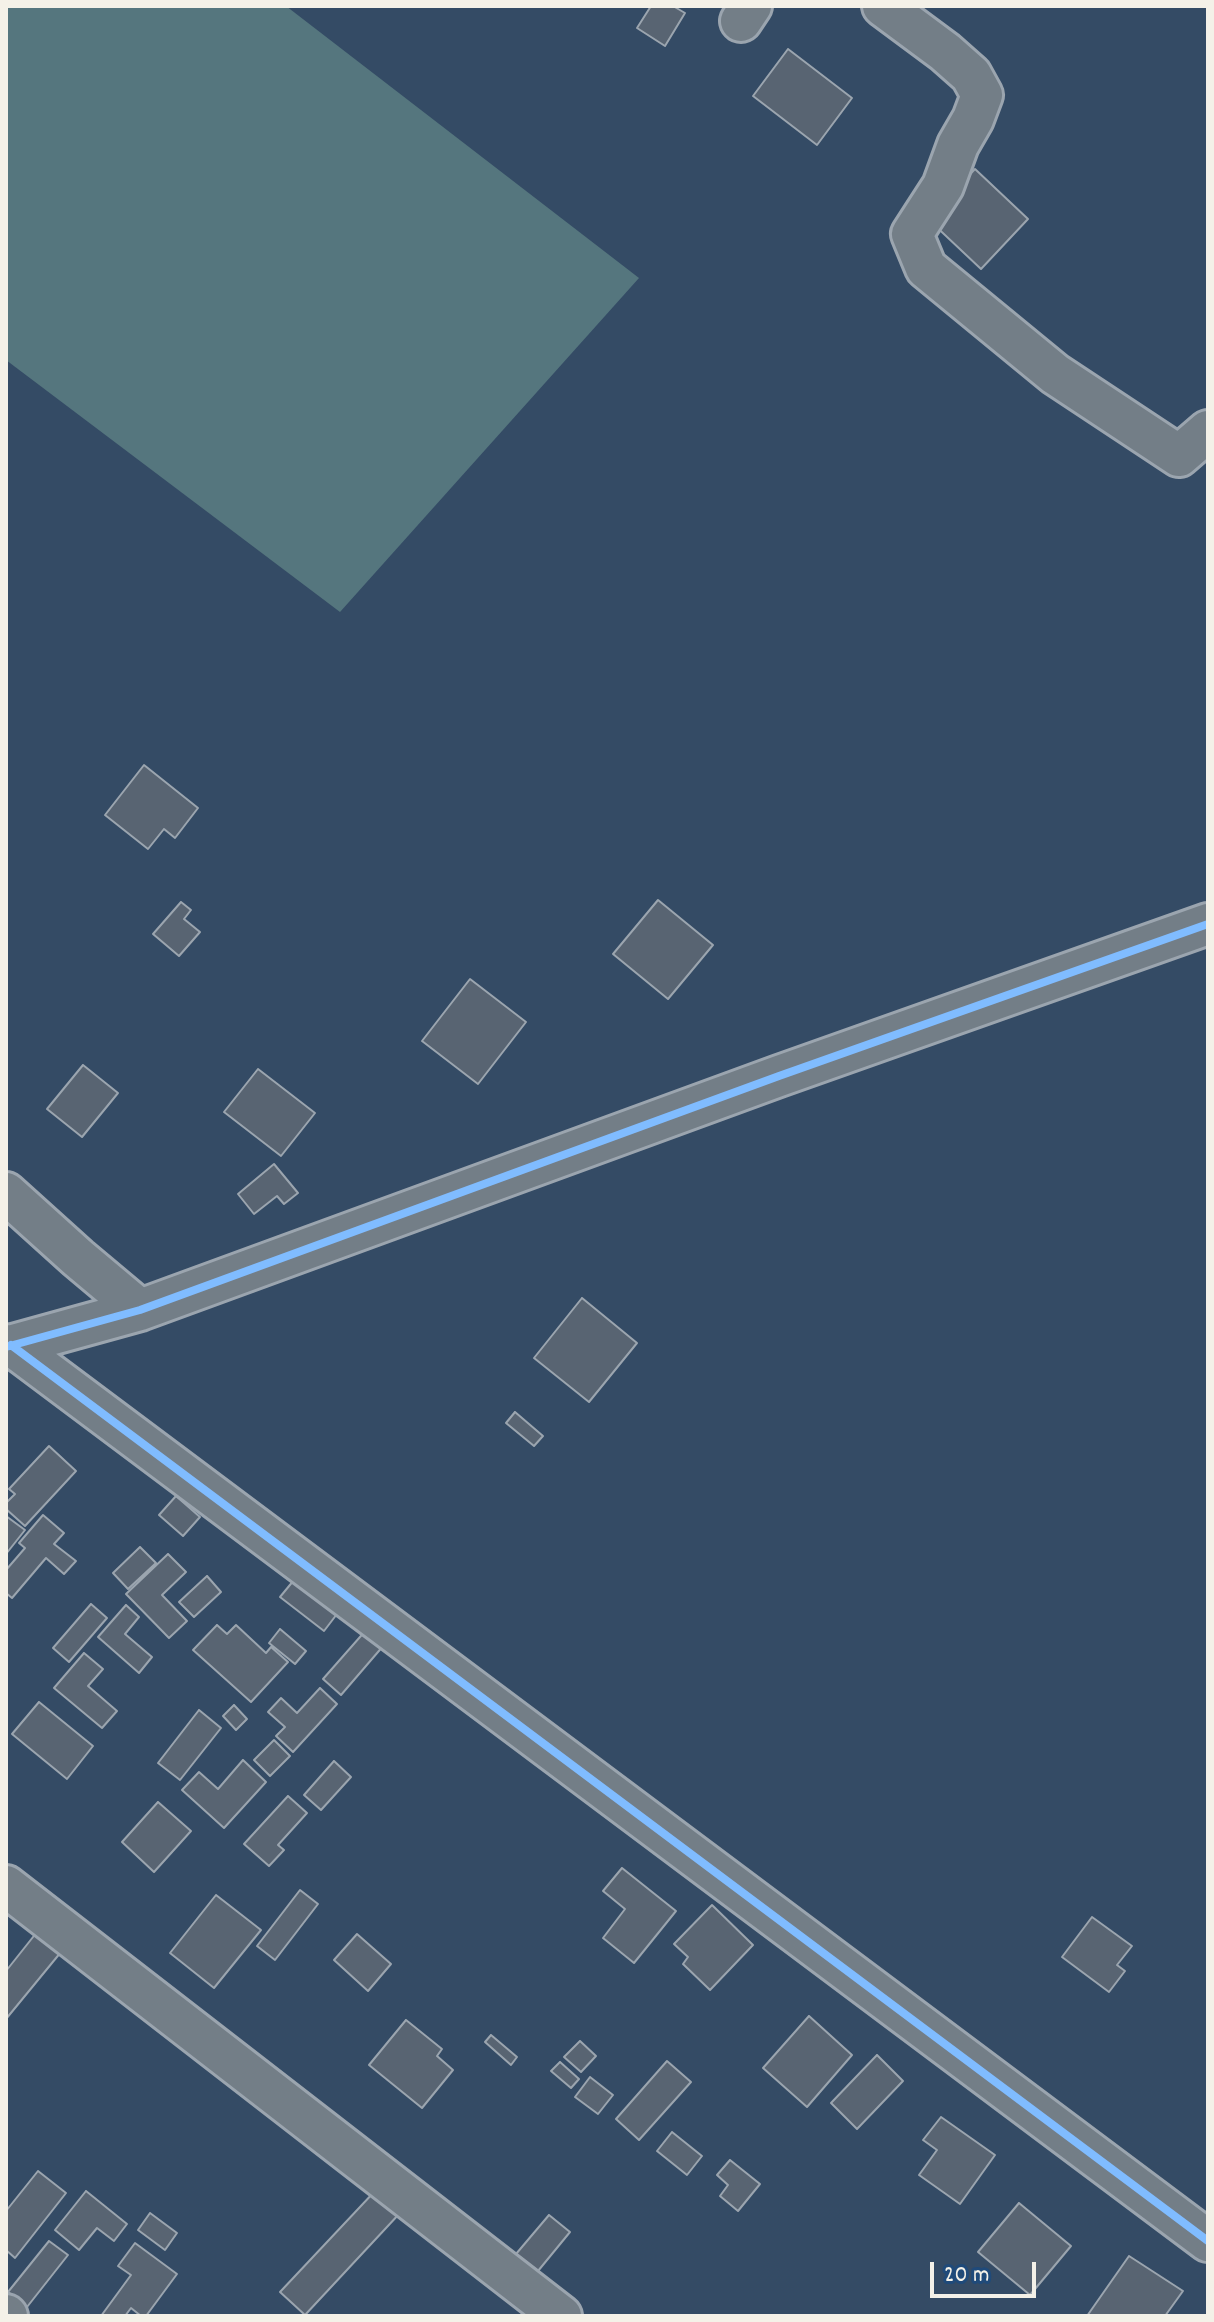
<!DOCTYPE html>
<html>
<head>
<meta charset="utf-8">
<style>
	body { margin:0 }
	#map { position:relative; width:1214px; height:2322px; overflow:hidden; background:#344b65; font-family:Dekko,sans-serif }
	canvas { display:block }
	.frame { position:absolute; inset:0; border:8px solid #f4f1e8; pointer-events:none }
	.scale { position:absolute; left:930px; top:2262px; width:106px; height:36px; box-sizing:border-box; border:4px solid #f4f1e8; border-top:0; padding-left:10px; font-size:24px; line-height:28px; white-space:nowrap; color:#f4f1e8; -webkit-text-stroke:6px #1f4a7a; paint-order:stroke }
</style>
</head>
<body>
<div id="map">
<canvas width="1214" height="2322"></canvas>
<div class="frame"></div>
<div class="scale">20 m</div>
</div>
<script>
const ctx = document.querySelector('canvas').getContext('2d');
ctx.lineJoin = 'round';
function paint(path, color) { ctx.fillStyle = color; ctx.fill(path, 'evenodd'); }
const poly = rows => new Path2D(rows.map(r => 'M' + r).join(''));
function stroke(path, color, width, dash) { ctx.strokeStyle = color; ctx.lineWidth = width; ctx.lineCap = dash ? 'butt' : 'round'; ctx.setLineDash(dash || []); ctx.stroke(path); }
paint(poly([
	[6,6,286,6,639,278,340,612,6,360]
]), '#55767e');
const building = poly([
	[651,6,673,6,685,13,665,46,637,28,651,6],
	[788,49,852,98,817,145,753,96,788,49],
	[975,169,1028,219,981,269,928,219,975,169],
	[144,765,198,808,175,838,164,829,148,849,105,815,144,765],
	[658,900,713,945,668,999,613,954,658,900],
	[181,902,191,910,184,919,200,932,179,956,153,934,181,902],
	[470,979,526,1022,478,1084,422,1041,470,979],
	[83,1065,118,1093,82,1137,47,1109,83,1065],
	[258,1069,315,1113,281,1156,224,1112,258,1069],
	[274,1164,298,1193,284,1204,277,1196,254,1214,238,1194,274,1164],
	[582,1298,637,1343,589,1402,534,1358,582,1298],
	[515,1412,543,1436,534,1446,506,1423,515,1412],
	[49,1446,76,1471,25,1526,6,1509,6,1503,15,1494,9,1489,49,1446],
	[176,1496,200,1517,183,1536,159,1515,176,1496],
	[43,1515,64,1533,54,1544,76,1561,64,1574,46,1558,12,1598,6,1593,6,1570,25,1548,19,1543,43,1515],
	[6,1516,25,1530,6,1554,6,1516],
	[140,1547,156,1563,128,1589,113,1573,140,1547],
	[168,1554,186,1572,162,1595,187,1621,169,1638,126,1594,168,1554],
	[207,1576,221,1592,194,1617,179,1602,207,1576],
	[294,1580,337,1614,324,1631,280,1597,294,1580],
	[91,1604,107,1618,69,1662,53,1648,91,1604],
	[126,1605,139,1617,125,1634,152,1657,139,1673,98,1637,126,1605],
	[217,1625,227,1634,236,1625,266,1653,271,1647,288,1662,251,1702,193,1650,217,1625],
	[280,1629,306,1651,295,1664,269,1643,280,1629],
	[367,1629,384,1645,341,1695,323,1679,367,1629],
	[84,1653,103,1669,88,1686,117,1711,102,1728,54,1688,84,1653],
	[320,1688,337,1704,293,1752,276,1736,285,1727,268,1712,281,1698,297,1713,320,1688],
	[39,1702,93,1746,67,1779,12,1734,39,1702],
	[234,1705,247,1719,236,1730,223,1716,234,1705],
	[199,1710,221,1728,180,1780,158,1763,199,1710],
	[274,1740,290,1756,270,1776,254,1760,274,1740],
	[243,1760,266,1782,224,1828,182,1790,199,1772,218,1789,243,1760],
	[334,1761,351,1777,321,1810,304,1795,334,1761],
	[288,1796,307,1813,278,1845,284,1850,269,1866,244,1844,288,1796],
	[158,1802,191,1831,154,1872,122,1842,158,1802],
	[622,1868,676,1911,634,1963,603,1938,625,1909,603,1891,622,1868],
	[300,1890,318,1904,275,1960,257,1946,300,1890],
	[216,1895,261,1930,214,1988,170,1953,216,1895],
	[712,1905,753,1945,710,1990,683,1964,688,1957,674,1944,712,1905],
	[1092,1917,1132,1946,1117,1965,1125,1971,1109,1992,1062,1957,1092,1917],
	[37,1932,61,1952,6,2019,6,1971,37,1932],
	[357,1934,391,1964,368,1991,334,1960,357,1934],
	[809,2016,852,2055,807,2107,763,2068,809,2016],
	[406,2020,442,2049,437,2056,453,2070,422,2108,369,2065,406,2020],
	[491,2035,517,2057,511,2065,485,2042,491,2035],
	[580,2041,596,2056,581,2072,564,2057,580,2041],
	[877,2055,903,2081,857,2129,831,2103,877,2055],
	[667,2061,691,2082,639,2140,616,2119,667,2061],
	[560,2062,579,2079,571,2088,551,2071,560,2062],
	[590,2077,613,2095,598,2114,575,2097,590,2077],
	[941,2117,995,2155,960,2204,919,2175,937,2150,923,2140,941,2117],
	[672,2132,702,2156,687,2175,657,2151,672,2132],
	[730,2160,760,2184,738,2211,720,2196,728,2185,717,2175,730,2160],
	[38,2171,66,2193,15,2258,6,2250,6,2211,38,2171],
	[86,2191,127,2224,114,2241,97,2228,79,2250,55,2230,86,2191],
	[375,2191,400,2213,305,2315,280,2292,375,2191],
	[1019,2203,1071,2246,1030,2295,978,2252,1019,2203],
	[150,2213,177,2233,165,2250,138,2230,150,2213],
	[549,2215,570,2232,538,2271,516,2254,549,2215],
	[49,2241,68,2255,27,2307,8,2292,49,2241],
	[135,2243,177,2274,146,2316,141,2316,131,2308,125,2316,101,2316,131,2275,118,2266,135,2243],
	[1129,2256,1183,2291,1165,2316,1087,2316,1129,2256]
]);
paint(building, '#586472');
stroke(building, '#9ba5af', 2);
const minor = poly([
	[883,6,945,52,971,75,982,95,973,119,958,145,943,186,912,234,926,268,1055,374,1179,456,1208,431],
	[741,21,751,6],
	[6,1193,78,1258,140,1310],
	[11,1345,1208,2241],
	[6,1347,140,1310,779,1076,1208,924],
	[6,1886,561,2316],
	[6,2315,7,2316]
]);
stroke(minor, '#9ba5af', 46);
stroke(minor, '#737e87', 40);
stroke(poly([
	[11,1345,1208,2241],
	[6,1347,140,1310,779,1076,1208,924]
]), '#80bcff', 8);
</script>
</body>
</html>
